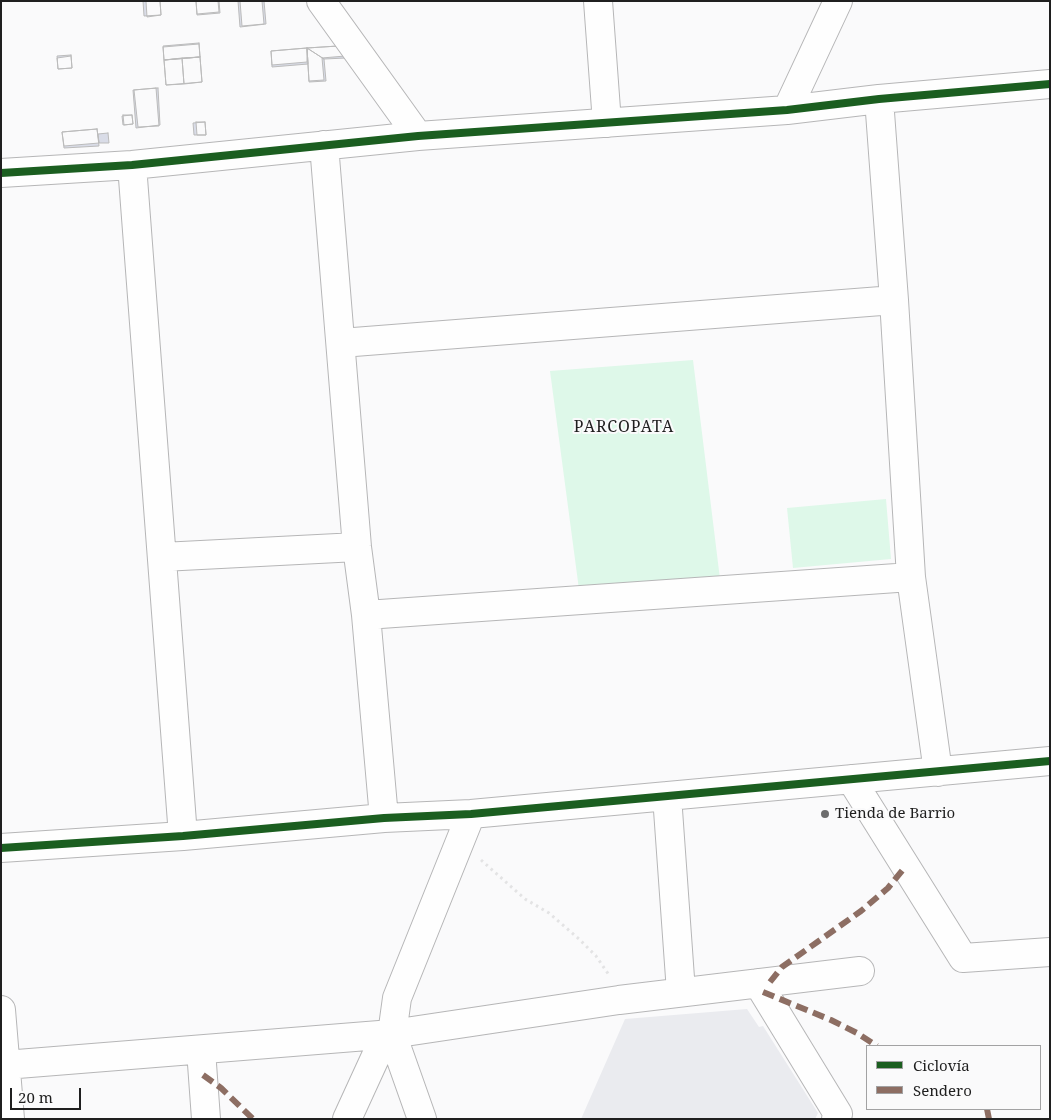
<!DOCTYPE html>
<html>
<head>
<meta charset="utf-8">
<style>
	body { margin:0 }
	#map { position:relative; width:1051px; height:1120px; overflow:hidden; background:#fafafb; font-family:"Noto Serif",serif }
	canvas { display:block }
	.frame { position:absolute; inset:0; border:2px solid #1f1f1f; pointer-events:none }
	.legend { position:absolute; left:866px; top:1045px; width:175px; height:65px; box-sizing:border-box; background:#fafafb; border:1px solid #a2a2a3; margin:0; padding:6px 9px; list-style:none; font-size:15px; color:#1f1f1f }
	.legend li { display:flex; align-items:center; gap:10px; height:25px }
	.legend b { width:25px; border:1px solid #a2a2a3 }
	.scale { position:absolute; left:10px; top:1088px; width:71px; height:22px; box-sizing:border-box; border:2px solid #1f1f1f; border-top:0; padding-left:6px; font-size:15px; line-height:18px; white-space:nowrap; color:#1f1f1f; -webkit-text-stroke:4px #fafafb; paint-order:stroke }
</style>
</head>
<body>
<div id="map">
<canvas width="1051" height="1120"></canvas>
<div class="frame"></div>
<ul class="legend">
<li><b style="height:6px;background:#1b5e20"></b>Ciclovía</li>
<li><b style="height:6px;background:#8d6e63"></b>Sendero</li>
</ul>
<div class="scale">20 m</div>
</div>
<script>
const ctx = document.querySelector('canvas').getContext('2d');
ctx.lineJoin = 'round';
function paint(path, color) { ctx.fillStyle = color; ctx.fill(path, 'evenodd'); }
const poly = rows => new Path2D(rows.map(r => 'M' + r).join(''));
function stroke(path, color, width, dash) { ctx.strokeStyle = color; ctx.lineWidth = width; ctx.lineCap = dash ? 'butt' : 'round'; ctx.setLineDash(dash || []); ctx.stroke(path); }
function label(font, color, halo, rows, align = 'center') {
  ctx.font = font + ' "Noto Serif",serif'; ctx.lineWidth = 4; ctx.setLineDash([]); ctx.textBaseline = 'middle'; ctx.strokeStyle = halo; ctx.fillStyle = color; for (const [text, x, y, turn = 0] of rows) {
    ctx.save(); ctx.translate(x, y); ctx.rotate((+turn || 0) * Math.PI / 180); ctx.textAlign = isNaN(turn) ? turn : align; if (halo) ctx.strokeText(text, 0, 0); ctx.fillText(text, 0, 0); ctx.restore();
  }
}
paint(poly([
	[747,1009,759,1027,763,1026,818,1113,815,1119,581,1119,625,1019]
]), '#eaebef');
paint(poly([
	[693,360,721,587,580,597,550,371],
	[886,499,891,559,793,568,787,508]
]), '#def8e9');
const building = poly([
	[143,1,160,1,161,15,144,16,143,1],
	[146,1,160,1,161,15,147,17,146,1],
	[196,1,218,1,219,12,197,14,196,1],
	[196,1,219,1,220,13,197,15,196,1],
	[238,1,264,1,266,24,240,27,238,1],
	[240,1,262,1,264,24,242,26,240,1],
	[199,43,200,57,164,60,163,46,199,43],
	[199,44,200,57,164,60,163,47,199,44],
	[338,46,345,56,322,58,324,80,309,81,307,48,338,46],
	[338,46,346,58,324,59,307,48,338,46],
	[307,48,307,62,272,65,271,51,307,48],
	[307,48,324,59,326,81,309,82,307,48],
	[307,48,308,64,272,67,271,51,307,48],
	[71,55,72,68,58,69,57,56,71,55],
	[71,56,72,68,58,69,57,58,71,56],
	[200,57,202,82,166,85,164,60,200,57],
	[200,57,202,82,184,84,182,58,200,57],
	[182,58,184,84,166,85,164,60,182,58],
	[156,88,159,126,138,127,134,90,156,88],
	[158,88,160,125,136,128,133,90,158,88],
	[123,115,132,115,133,124,124,125,123,115],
	[132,115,133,124,123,125,122,116,132,115],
	[196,122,205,122,206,135,197,135,196,122],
	[205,122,206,135,194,135,193,123,205,122],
	[97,129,99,143,64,146,62,132,97,129],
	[97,129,99,146,64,148,62,132,97,129],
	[108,133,109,143,99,143,98,134,108,133]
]);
paint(building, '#d9dce7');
stroke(building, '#bbb', 1);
const minor = poly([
	[321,1,418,136],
	[598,1,607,123],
	[879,99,894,300,911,577,938,772],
	[787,110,838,1],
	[324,145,357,547,366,615,384,818],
	[132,165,183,836],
	[1,173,132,165,418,136,787,110,879,99,1050,84],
	[341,343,894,300],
	[162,557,357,547],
	[366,615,911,577],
	[851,779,963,958,1050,952],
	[667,796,681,992],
	[1,848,183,836,384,818,471,814,1050,761],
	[758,983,838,1114,836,1119],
	[1,1010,10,1119],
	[201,1050,206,1119],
	[5,1065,392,1034,619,1000,860,971],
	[347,1119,375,1058,392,1034],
	[422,1119,392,1034,397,998,471,814]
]);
stroke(minor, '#b6b6b7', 30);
stroke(poly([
	[481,860,525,899,549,913,579,939,596,956,609,975]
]), '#e3e3e4', 3, [2.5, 4]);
stroke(minor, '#fefefe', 28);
stroke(poly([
	[770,982,782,967,861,911,888,888,905,867],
	[763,992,831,1020,857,1033,877,1046],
	[203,1075,221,1088,253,1119],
	[987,1109,989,1119]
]), '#8d6e63', 6, [12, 6]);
stroke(poly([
	[1,173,132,165,418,136,787,110,879,99,1050,84],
	[1,848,183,836,384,818,471,814,1050,761]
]), '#1b5e20', 8);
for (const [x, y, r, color] of [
	[825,814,5,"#6c6c6c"]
]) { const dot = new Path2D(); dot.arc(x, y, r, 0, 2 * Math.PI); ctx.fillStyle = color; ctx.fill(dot); stroke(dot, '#fafafb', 2); }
label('15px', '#1f1f1f', '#fafafb', [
	["Tienda de Barrio",835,814]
], 'left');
ctx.letterSpacing = '1px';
label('16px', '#1f1f1f', '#fafafb', [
	["PARCOPATA",624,427]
]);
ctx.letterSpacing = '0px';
</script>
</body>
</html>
